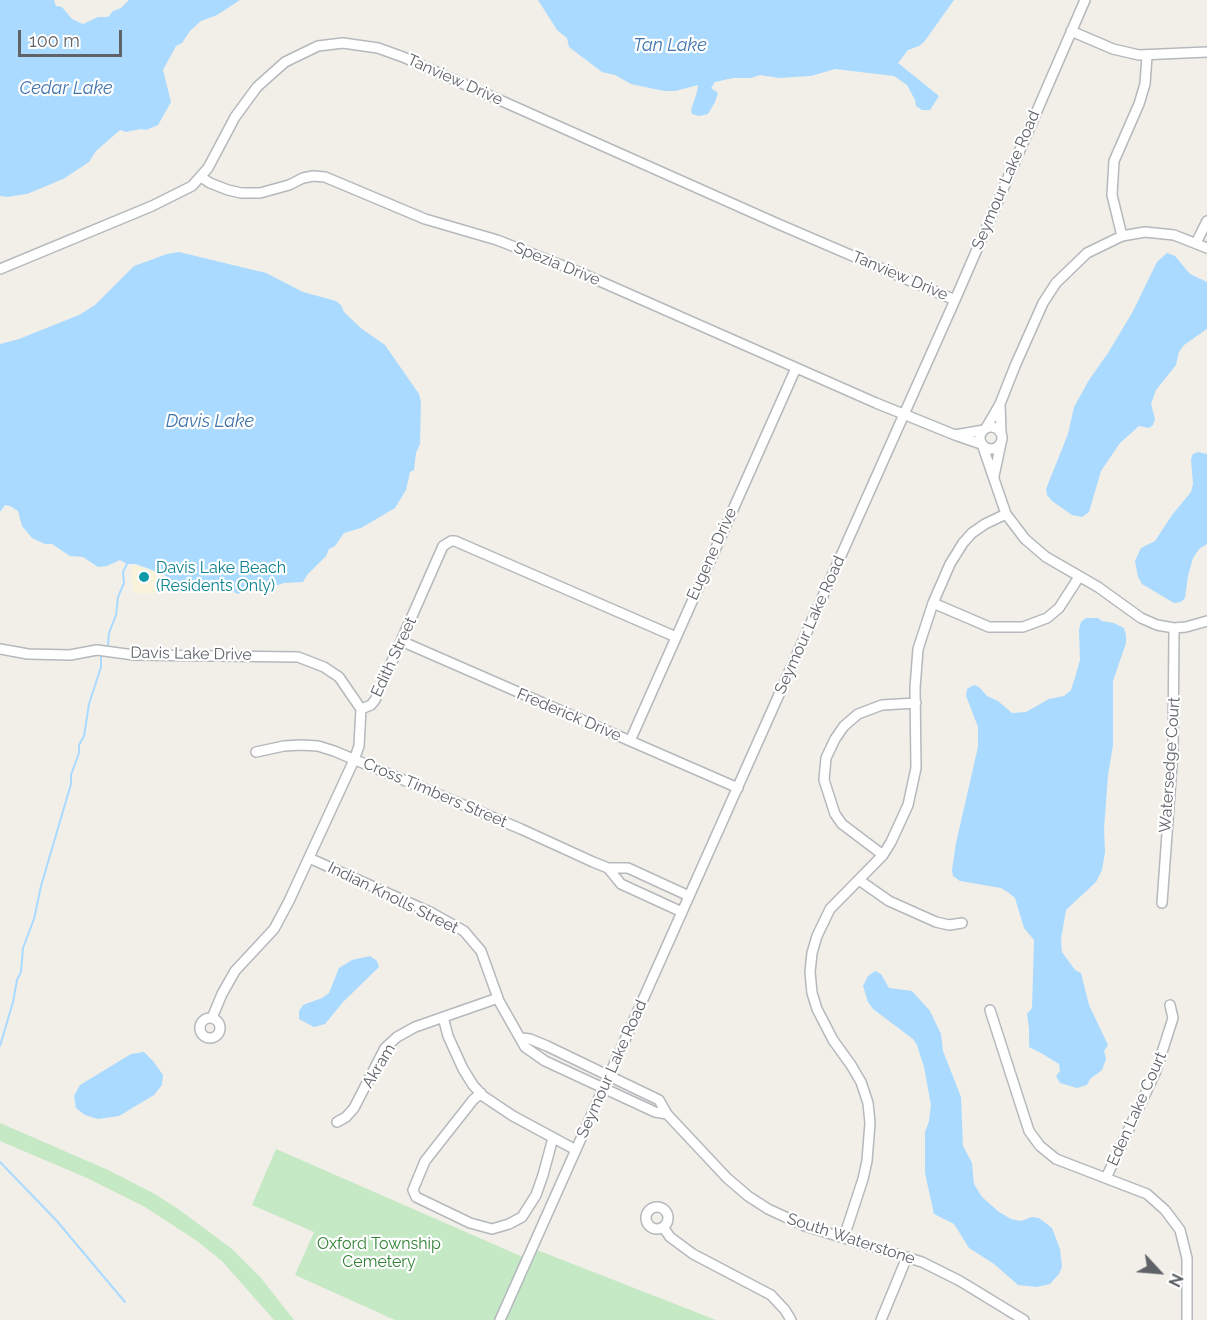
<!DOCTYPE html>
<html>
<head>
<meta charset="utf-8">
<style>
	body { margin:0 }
	#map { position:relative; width:1207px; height:1320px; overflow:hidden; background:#f1efe8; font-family:Raleway,sans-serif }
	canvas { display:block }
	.north { position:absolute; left:1129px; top:1242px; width:60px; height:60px; -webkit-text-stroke:4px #fff; paint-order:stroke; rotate:116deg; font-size:16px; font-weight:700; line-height:24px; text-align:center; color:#5f6368 }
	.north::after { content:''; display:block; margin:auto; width:21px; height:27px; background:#5f6368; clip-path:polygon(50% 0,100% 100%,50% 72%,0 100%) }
	.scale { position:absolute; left:18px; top:30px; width:104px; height:27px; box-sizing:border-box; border:3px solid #5f6368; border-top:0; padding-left:8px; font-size:18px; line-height:21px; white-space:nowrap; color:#5f6368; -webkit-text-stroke:4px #fff; paint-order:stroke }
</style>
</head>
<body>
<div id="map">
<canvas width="1207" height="1320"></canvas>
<div class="north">N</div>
<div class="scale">100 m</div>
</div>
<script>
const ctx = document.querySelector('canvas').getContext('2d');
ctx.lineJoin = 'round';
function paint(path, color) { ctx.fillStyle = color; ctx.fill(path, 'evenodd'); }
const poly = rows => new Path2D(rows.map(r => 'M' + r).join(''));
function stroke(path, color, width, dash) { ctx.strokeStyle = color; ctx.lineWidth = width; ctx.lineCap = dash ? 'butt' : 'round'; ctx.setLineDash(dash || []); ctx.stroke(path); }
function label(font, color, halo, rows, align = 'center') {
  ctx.font = font + ' Raleway,sans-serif'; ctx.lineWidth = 4.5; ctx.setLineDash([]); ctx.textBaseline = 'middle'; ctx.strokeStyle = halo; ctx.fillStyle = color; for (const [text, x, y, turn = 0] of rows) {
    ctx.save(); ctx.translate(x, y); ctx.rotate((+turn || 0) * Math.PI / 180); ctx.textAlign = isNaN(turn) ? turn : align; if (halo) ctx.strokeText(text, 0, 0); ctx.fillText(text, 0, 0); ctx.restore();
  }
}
paint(poly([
	[0,1123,108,1170,155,1194,181,1211,232,1249,261,1278,294,1320,274,1320,222,1261,197,1241,145,1207,87,1178,0,1141],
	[276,1149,532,1261,537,1250,716,1320,395,1320,295,1275,314,1232,252,1205]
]), '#c5e8c5');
paint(poly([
	[132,565,156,572,155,593,133,593]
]), '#fbf3d9');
paint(poly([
	[0,0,54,0,56,6,62,7,72,19,83,24,98,17,108,17,113,11,121,8,129,0,240,0,217,15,201,21,190,31,182,43,176,46,163,70,171,102,158,125,146,130,141,129,126,132,120,130,96,151,89,162,63,179,27,194,7,197,0,196],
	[538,0,954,0,924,42,919,46,908,50,898,63,939,96,930,110,922,110,916,106,915,100,907,85,894,76,835,69,811,76,779,78,760,75,751,78,733,78,715,82,711,88,718,93,715,102,708,114,699,116,692,114,691,110,697,92,698,85,675,91,664,91,631,84,615,75,602,72,569,47,567,38,557,30],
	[179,252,266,273,303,292,336,301,341,305,344,312,362,329,385,345,419,394,421,402,420,444,416,453,414,470,410,472,406,490,395,508,390,511,361,528,344,533,335,546,329,549,326,556,307,575,303,582,284,583,269,588,257,588,251,591,248,590,238,594,217,584,201,589,178,585,163,574,136,564,127,564,120,560,107,566,98,567,83,557,70,556,52,544,45,544,32,538,22,526,18,511,10,506,5,505,0,512,0,344,19,339,79,315,95,305,134,266,167,254],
	[1167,253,1175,256,1190,274,1207,282,1207,329,1184,345,1179,352,1176,365,1156,390,1151,404,1155,419,1153,425,1149,428,1139,426,1120,443,1101,471,1089,512,1082,517,1072,515,1052,501,1047,495,1046,489,1068,434,1074,407,1089,380,1108,353,1132,313,1157,262],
	[1198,452,1207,454,1207,544,1199,549,1193,558,1188,576,1185,598,1181,602,1174,603,1142,584,1138,577,1135,561,1141,548,1155,541,1172,515,1191,492,1193,484,1191,459,1193,454],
	[1086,618,1098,618,1102,621,1114,623,1124,628,1126,636,1126,643,1113,681,1113,745,1108,775,1104,829,1105,852,1102,870,1096,882,1066,910,1061,939,1062,952,1075,970,1081,973,1089,1005,1108,1045,1104,1051,1106,1059,1102,1070,1090,1079,1087,1085,1077,1088,1060,1083,1056,1076,1060,1071,1059,1064,1041,1053,1029,1047,1029,1028,1027,1014,1032,1008,1034,940,1024,928,1015,898,1009,893,1001,888,960,881,953,876,952,870,956,843,978,747,978,727,966,696,967,689,974,685,979,687,987,696,998,701,1012,713,1026,712,1049,699,1064,696,1071,690,1076,674,1080,660,1079,630,1081,622],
	[370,956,377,961,379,967,343,1002,325,1024,314,1027,299,1019,299,1011,303,1005,322,998,329,993,339,968,352,960],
	[875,971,881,974,889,988,912,991,930,1011,941,1034,943,1051,961,1097,963,1146,972,1163,974,1184,982,1197,999,1212,1011,1219,1021,1221,1032,1217,1039,1218,1052,1228,1060,1249,1062,1267,1059,1274,1050,1284,1037,1287,1018,1285,994,1264,969,1248,954,1224,934,1214,925,1173,925,1132,929,1121,931,1105,924,1067,917,1045,913,1039,873,1009,868,1002,863,986,868,976],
	[144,1052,153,1061,163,1075,162,1085,154,1095,119,1116,98,1119,85,1115,76,1108,74,1096,80,1085,131,1054]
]), '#aadaff');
stroke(poly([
	[108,645,109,633,116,615,118,597,124,583,123,572,127,564],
	[0,1046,13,1002,17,980,21,972,23,948,34,919,41,886,71,784,71,775,79,753,79,745,84,736,89,704,101,667,101,656],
	[0,1162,56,1220,125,1302]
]), '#aadaff', 2);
const minor = poly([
	[1071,31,1113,49,1139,55,1207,52],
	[201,177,210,183,228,190,241,193,260,193,289,185,303,178,313,176,325,177,425,219,497,240,579,272,876,403,955,435],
	[1122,236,1112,195,1114,161,1139,104,1145,84,1147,56],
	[1196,243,1207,221],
	[0,269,152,206,192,186,208,168,235,117,257,87,285,62,318,46,343,43,378,48,403,57,776,223,955,300],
	[1000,404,1015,366,1043,303,1056,283,1087,253,1122,236,1145,232,1174,235,1207,248],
	'980 438a11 11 0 1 1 22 0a11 11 0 1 1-22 0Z',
	[986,428,1000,404,1001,432],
	[981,444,955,435,984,430],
	[983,447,1006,514,1025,539,1046,557,1098,587,1141,618,1157,625,1174,628,1186,627,1207,621],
	[994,476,1001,443],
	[933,603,989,627,1023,627,1047,618,1059,608,1079,577],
	[401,641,738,788],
	[0,649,28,654,70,655,97,650,134,655,298,657,324,667,339,677,361,709],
	[361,709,371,705,375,700,443,546,451,541,455,541,676,637],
	[630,741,796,368],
	[256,752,284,746,301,745,318,746,334,751,521,829,593,862,608,868,628,868,689,896],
	[883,855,842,824,835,814,824,780,826,758,835,739,844,726,858,714,882,705,916,703],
	[309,858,430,912,464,931,481,951,499,1001,525,1047,545,1061,655,1112,667,1114],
	[608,868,621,884,682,912],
	[859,880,889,901,936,922,949,925,962,923],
	[1162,903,1173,751,1174,628],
	[990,1010,1029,1131,1040,1146,1056,1159,1147,1194,1165,1210,1180,1230,1187,1258,1187,1320],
	[443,1017,448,1036,463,1069,473,1085,483,1096,513,1116,576,1150],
	'200 1028a10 10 0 1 1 20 0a10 10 0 1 1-20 0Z',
	[212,1018,222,994,235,971,274,929,289,901,354,760,359,746,361,709],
	[522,1038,530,1039,547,1046,659,1100,667,1114,727,1178,748,1196,768,1209,805,1226,922,1262,960,1281,1024,1320],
	[481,1093,473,1100,425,1161,413,1190,416,1197,470,1223,492,1229,509,1224,522,1217,536,1195,543,1175,553,1138],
	[337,1122,346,1117,354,1108,385,1048,397,1037,415,1027,498,998],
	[1106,1178,1156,1071,1173,1018,1170,1005],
	'646 1218a11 11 0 1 1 22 0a11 11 0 1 1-22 0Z',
	[663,1227,670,1237,693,1254,771,1295,785,1310,791,1320],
	[844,1237,863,1179,867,1161,870,1123,868,1103,861,1082,851,1065,833,1040,817,1009,812,993,810,972,812,953,817,936,830,909,883,855,891,842,908,805,916,768,915,688,918,649,933,603,950,564,963,543,972,533,985,524,1006,514],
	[500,1320,955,300,1085,0],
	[881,1320,907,1257]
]);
stroke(minor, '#b5b8bc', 12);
stroke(minor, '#fff', 9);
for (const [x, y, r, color] of [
	[144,577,6,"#0f9aa8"]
]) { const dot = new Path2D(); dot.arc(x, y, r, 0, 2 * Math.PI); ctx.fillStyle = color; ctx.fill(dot); stroke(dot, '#fff', 2); }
label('16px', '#5f6368', '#fff', [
	["Tanview Drive",455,80,24],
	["Seymour Lake Road",1006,180,-67],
	["Spezia Drive",557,264,22],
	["Tanview Drive",900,276,23],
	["Eugene Drive",712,554,-66],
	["Seymour Lake Road",810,625,-66],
	["Davis Lake Drive",191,654,1],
	["Edith Street",394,657,-65],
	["Frederick Drive",569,715,23],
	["Watersedge Court",1170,765,-86],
	["Cross Timbers Street",435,793,23],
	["Indian Knolls Street",393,898,26],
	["Akram",379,1066,-59],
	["Seymour Lake Road",612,1069,-66],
	["Eden Lake Court",1137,1109,-66],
	["South Waterstone",851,1239,18]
]);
label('16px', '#0d838f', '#fff', [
	["Davis Lake Beach",156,568],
	["(Residents Only)",156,586]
], 'left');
label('16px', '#348238', '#fff', [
	["Oxford Township",379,1244],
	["Cemetery",379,1262]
]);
label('italic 18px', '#4174aa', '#fff', [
	["Tan Lake",670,46],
	["Cedar Lake",66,89],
	["Davis Lake",210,422]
]);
</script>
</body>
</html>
